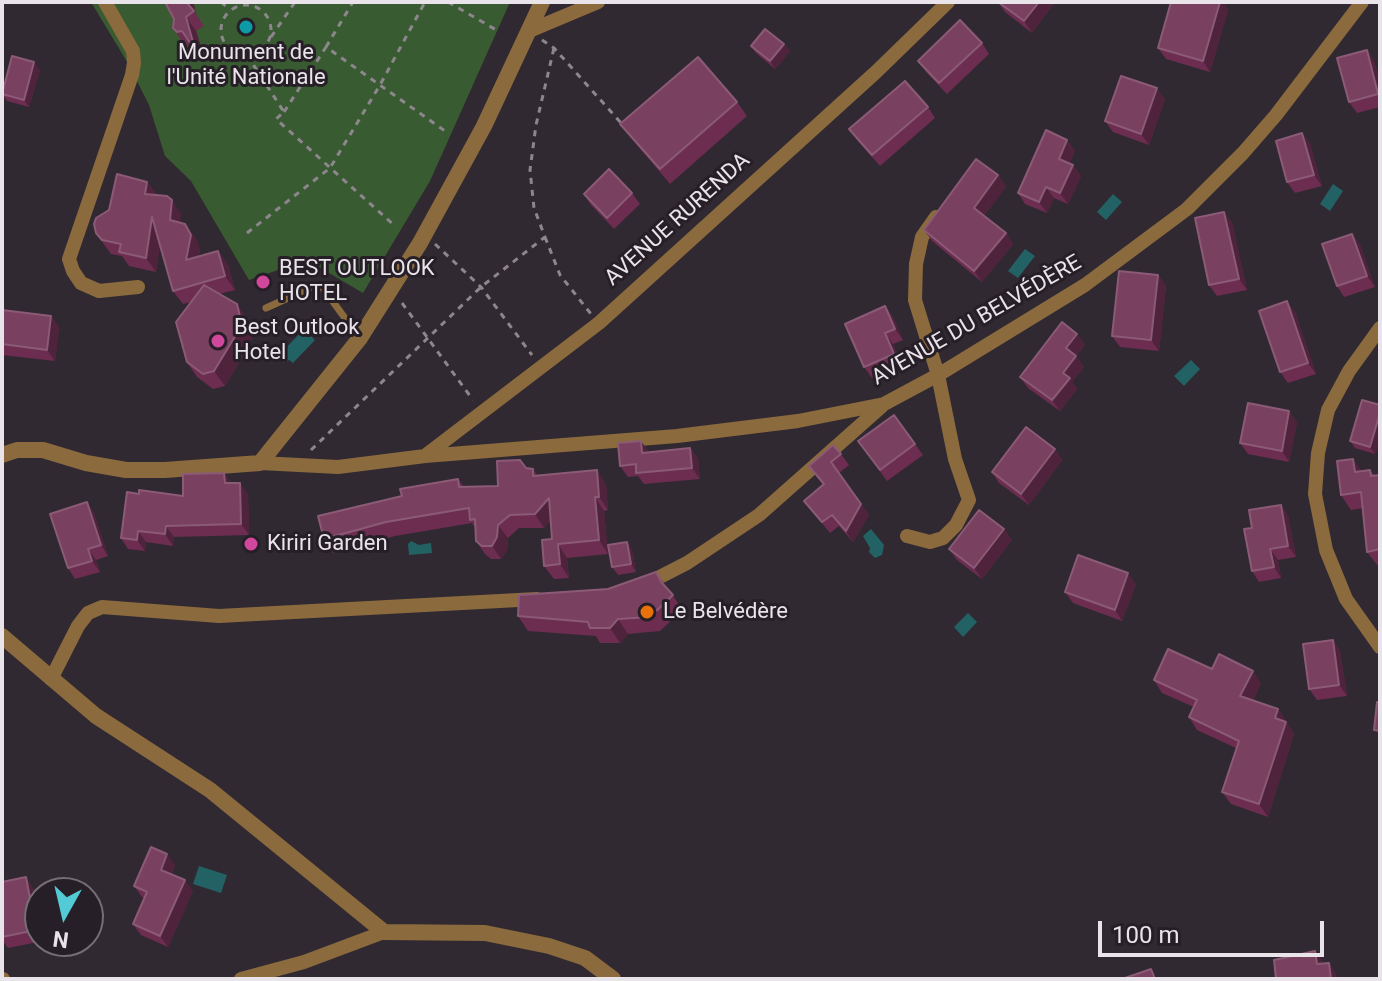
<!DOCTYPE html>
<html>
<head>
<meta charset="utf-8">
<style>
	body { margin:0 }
	#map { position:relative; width:1382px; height:981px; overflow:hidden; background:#312931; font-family:Roboto,sans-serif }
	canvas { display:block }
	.frame { position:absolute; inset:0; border:4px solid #e9e4e9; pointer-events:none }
	.north { position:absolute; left:24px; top:877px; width:80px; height:80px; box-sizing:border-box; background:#271f27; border:2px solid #756e75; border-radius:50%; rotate:188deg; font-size:22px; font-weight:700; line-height:32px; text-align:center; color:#e9e4e9 }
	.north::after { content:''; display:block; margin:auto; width:28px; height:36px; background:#52cbd7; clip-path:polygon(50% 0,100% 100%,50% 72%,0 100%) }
	.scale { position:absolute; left:1098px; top:921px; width:226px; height:36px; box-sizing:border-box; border:4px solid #e9e4e9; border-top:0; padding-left:10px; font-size:24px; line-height:28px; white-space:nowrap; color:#e9e4e9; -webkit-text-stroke:6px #271f27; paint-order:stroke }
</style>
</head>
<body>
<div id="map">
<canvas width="1382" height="981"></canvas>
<div class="frame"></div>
<div class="north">N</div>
<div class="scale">100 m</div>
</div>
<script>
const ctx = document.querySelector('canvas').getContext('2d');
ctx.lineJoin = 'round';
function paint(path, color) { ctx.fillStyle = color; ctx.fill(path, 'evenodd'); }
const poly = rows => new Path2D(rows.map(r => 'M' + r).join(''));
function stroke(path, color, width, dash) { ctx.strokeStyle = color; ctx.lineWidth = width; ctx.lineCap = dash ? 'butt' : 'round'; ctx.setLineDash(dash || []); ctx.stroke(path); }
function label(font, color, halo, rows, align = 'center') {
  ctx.font = font + ' Roboto,sans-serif'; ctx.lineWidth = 6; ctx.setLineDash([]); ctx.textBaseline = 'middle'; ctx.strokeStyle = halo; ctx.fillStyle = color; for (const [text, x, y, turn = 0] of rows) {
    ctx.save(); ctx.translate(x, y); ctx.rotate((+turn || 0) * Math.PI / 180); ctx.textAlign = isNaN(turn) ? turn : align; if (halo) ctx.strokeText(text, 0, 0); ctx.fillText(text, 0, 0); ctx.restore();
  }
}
paint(poly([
	[91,2,510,2,430,181,363,293,307,260,249,280,191,181,165,156,149,105,129,65]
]), '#395b31');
paint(poly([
	[1333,184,1343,191,1330,211,1320,204],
	[1113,194,1122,202,1106,220,1097,212],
	[1025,249,1035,256,1018,278,1008,271],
	[304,329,315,340,293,363,289,360,283,363,285,356,281,353],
	[1191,360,1200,369,1184,386,1174,376],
	[871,529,884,545,882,555,875,558,869,552,870,548,863,536],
	[411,541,419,545,431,543,432,553,409,555,408,544],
	[968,613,977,622,963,637,954,627],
	[199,866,227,875,221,893,193,884]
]), '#226265');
stroke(poly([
	[221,2,230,10],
	[448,2,498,31],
	'221 30a25 25 0 1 1 50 0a25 25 0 1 1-50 0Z',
	[271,37,295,2],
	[542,40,554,48,622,124],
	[326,47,353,2],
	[247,55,284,112,276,119,396,227],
	[284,112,326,47,445,131],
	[247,233,330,168,380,85,425,2],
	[545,237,560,275,591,314],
	[435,244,481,287,532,355],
	[402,303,473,400],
	[311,450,481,287,545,237,534,208,530,170,536,125,554,48]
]), '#8d868d', 3, [6, 6]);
stroke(poly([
	[266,308,317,285,323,288,358,336]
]), '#8b6b3d', 7);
stroke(poly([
	[105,2,133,51,134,63,132,75,69,259,73,271,81,283,99,291,138,287],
	[529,31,598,2],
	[1380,328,1349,371,1328,410,1318,453,1315,494,1326,550,1346,599,1380,647],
	[426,455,599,323,876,72,948,2],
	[260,463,338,467,425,456,677,436,798,421,884,404,938,375,1085,285,1187,209,1243,153,1276,115,1362,2],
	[907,536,930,542,943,538,956,525,969,500,955,459,938,375,915,300,916,264,922,237,936,217],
	[644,585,687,563,759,515,882,406],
	[51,679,78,626,88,613,102,607,219,616,537,599],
	[2,979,3,979],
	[241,979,304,962,384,932]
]), '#8b6b3d', 14);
stroke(poly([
	[2,455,17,450,43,450,86,463,126,470,165,470,260,463,360,338,420,243,484,126,542,2],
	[2,636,96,716,210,790,384,932,485,933,549,946,585,958,613,979]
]), '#8b6b3d', 16);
paint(poly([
	[165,2,195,2,194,5,196,14,204,26,196,31,204,56,200,58,192,45,187,46,183,43,173,28,174,19],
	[998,2,1055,2,1032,33,1005,12],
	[1171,2,1223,2,1228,10,1210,72,1166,59,1158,48],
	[982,43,989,54,947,94,926,72,918,61],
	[784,44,790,51,775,69,756,53,751,46],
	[1367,50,1374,61,1380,82,1380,107,1357,113,1349,102],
	[40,70,29,107,7,101,2,94],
	[1165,99,1149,145,1113,132,1105,121],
	[737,102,747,116,670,184,631,138,620,124],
	[928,107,935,118,880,166,857,140,849,129],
	[1302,133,1310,144,1322,186,1295,193,1287,182],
	[1067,140,1075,151,1069,163,1073,165,1081,176,1068,204,1054,198,1047,213,1025,204,1018,193],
	[998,175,1006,186,984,216,1006,233,1013,244,982,282,932,241,924,230],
	[147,182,157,195,181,214,180,222,195,237,200,249,199,256,218,251,228,265,235,290,219,294,247,319,252,340,225,386,213,389,197,377,187,362,191,302,183,304,173,291,160,244,156,272,129,266,122,256,111,254,96,233,109,210],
	[632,193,640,204,614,229,591,205,584,194],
	[1224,212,1232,223,1247,290,1217,296,1209,285],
	[1352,234,1360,245,1375,287,1344,297,1337,286],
	[1158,275,1166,286,1159,351,1120,347,1112,336],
	[885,306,893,317,903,340,893,344,902,365,872,378,864,367],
	[2,310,51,316,59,327,55,361,2,355],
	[1295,312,1316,374,1288,383,1280,372],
	[1077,334,1085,345,1076,356,1084,367,1072,382,1077,389,1060,411,1028,388,1020,377],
	[1380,405,1380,438,1375,454,1355,448,1350,441],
	[894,415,923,455,887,481,858,441],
	[1297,422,1289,462,1248,454,1240,443],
	[690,448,698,459,700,479,644,484,638,476,628,477,620,466,649,452],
	[1055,449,1062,460,1029,505,999,483,992,472],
	[841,454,849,465,839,473,869,515,853,542,839,526,830,533,804,501,823,485,809,466],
	[526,468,533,469,537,475,606,484,608,510,604,511,608,554,567,558,569,578,554,579,544,566,552,539,551,520,544,528,519,528,508,538,507,550,501,559,491,559,485,554,476,541,475,528,472,523,395,536,333,553,324,539,402,496,458,479,464,487,498,486],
	[1370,470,1374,475,1380,475,1380,566,1378,566,1367,552,1363,508,1351,510,1341,495,1362,471],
	[224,473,231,483,248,494,249,535,174,537,173,546,146,542,145,551,128,549,121,538,139,494,183,496],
	[87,502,94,513,108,556,96,560,100,572,75,579,68,568],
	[1281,505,1288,516,1296,557,1278,560,1281,578,1259,582,1252,571,1252,528],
	[1004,529,1012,540,982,579,957,560,949,549],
	[627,542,632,550,636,572,618,575,612,567],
	[656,572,683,610,660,631,628,634,620,643,600,643,596,636,528,631,518,616,608,589],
	[1136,584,1122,621,1073,603,1065,592],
	[1333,640,1340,651,1347,696,1317,700,1309,689],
	[1212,669,1261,683,1253,701,1278,709,1294,734,1268,817,1231,804,1222,792,1236,748,1197,730,1189,717,1194,707,1162,693,1154,680],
	[175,865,171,875,193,891,168,947,141,935,133,924,144,898,142,897,134,886],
	[2,882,33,888,40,921,40,941,43,941,8,948,2,940]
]), '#6c2d50');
paint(poly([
	[186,2,195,2,194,5,196,14],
	[1039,2,1055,2,1032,33,1024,21],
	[1220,2,1223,2,1228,10,1210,72,1203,61],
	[186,17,196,31,204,56,193,42],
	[784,44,790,51,775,69,770,61],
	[1367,50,1374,61,1380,82,1380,96],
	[34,62,40,70,29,107,24,100],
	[1157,88,1165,99,1149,145,1141,134],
	[1302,133,1310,144,1322,186,1314,175],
	[1067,140,1075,151,1067,170,1059,159],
	[1073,165,1081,176,1068,204,1060,193],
	[998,175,1006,186,982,219,974,208],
	[147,182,157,195,145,194],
	[1046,187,1054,198,1047,213,1039,202],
	[172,200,181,214,179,233,170,220],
	[1224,212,1232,223,1247,290,1239,279],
	[152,217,162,230,156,272,146,258],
	[185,224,195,237,200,249,196,274,186,260],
	[1006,233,1013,244,982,282,974,271],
	[1352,234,1360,245,1375,287,1367,276],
	[218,251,228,265,235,290,225,276],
	[1158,275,1166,286,1159,351,1151,340],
	[1287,301,1295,312,1316,374,1308,363],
	[237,304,247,319,252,340,225,386,214,371],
	[885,306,893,317,903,340,895,329],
	[51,316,59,327,55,361,47,350],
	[885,333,893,344,902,365,894,354],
	[1077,334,1085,345,1076,356,1084,367,1072,382,1077,389,1060,411,1052,400,1066,348],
	[1289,411,1297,422,1289,462,1282,451],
	[1380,413,1380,438,1375,454,1370,447],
	[641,441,649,452,642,453],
	[690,448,698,459,700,479,692,468],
	[1055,449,1062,460,1029,505,1021,494],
	[1353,459,1364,474,1355,472],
	[597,470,606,484,608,510,599,497],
	[224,473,232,484,225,483],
	[240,483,248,494,249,535,241,524],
	[595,497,604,511,608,554,599,540],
	[549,498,558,512,544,528,535,514],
	[87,502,94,513,108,556,101,545],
	[861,504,869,515,853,542,846,531],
	[1281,505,1288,516,1296,557,1288,546],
	[498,525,508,538,507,550,501,559,492,546],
	[166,526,174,537,173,546,165,534],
	[1004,529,1012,540,982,579,974,568],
	[138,531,146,542,145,551,137,540],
	[627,542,632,550,636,572,631,564],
	[558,544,567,558,569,578,560,564],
	[88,549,96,560,100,572,92,561],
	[1270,549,1278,560,1281,578,1274,567],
	[1128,573,1136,584,1122,621,1115,610],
	[618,619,628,634,620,643,610,628],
	[1333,640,1340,651,1347,696,1339,685],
	[1253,671,1261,683,1249,709,1240,696],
	[1278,709,1294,734,1268,817,1259,804,1275,718],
	[167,854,175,865,168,881,161,870],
	[26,877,33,888,40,921,40,935,36,930],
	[185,880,193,891,168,947,160,936],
	[1315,951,1323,962,1317,964],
	[1329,963,1336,974,1337,979,1331,979]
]), '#4f233c');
const building = poly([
	[165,2,186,2,194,11,186,17,193,42,190,43,182,31,177,32,173,28,174,19,165,2],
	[998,2,1039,2,1024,21,998,2],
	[1171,2,1220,2,1203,61,1158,48,1171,2],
	[960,20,982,43,939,83,918,61,960,20],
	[765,29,784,44,770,61,751,46,765,29],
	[1367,50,1378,94,1349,102,1337,58,1367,50],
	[12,56,34,62,24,100,2,94,12,56],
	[698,57,737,102,660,169,620,124,698,57],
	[1121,76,1157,88,1141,134,1105,121,1121,76],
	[905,81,928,107,872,155,849,129,905,81],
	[1046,130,1067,140,1059,159,1073,165,1060,193,1046,187,1039,202,1018,193,1046,130],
	[1302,133,1314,175,1287,182,1276,141,1302,133],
	[976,159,998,175,974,208,1006,233,974,271,924,230,976,159],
	[609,169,632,193,607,218,584,194,609,169],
	[117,174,147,182,145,194,167,196,172,200,170,220,185,224,191,235,186,260,218,251,225,276,173,291,152,217,146,258,119,252,121,244,102,240,96,233,94,224,96,218,109,210,117,174],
	[1224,212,1239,279,1209,285,1195,218,1224,212],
	[1352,234,1367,276,1337,286,1322,244,1352,234],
	[1119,271,1158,275,1151,340,1112,336,1119,271],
	[204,285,237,304,242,325,214,371,203,374,187,362,176,322,204,285],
	[1287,301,1308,363,1280,372,1259,311,1287,301],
	[885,306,895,329,885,333,894,354,864,367,845,324,885,306],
	[2,310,51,316,47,350,2,344,2,310],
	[1062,322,1077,334,1066,348,1076,356,1063,373,1070,378,1052,400,1020,377,1062,322],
	[1362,400,1380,405,1380,413,1370,447,1350,441,1362,400],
	[1248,403,1289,411,1282,451,1240,443,1248,403],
	[894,415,915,444,880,470,858,441,894,415],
	[1026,427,1055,449,1021,494,992,472,1026,427],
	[641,441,642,453,690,448,692,468,636,473,636,464,620,466,618,443,641,441],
	[833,445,841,454,831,462,861,504,846,531,832,515,822,522,804,501,824,484,809,466,833,445],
	[1353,459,1355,472,1370,470,1371,476,1380,475,1380,549,1367,552,1361,492,1341,495,1337,461,1353,459],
	[520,460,526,468,533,469,533,476,597,470,599,497,595,497,599,540,558,544,560,564,544,566,542,540,552,539,549,498,535,514,510,515,498,525,497,537,492,546,482,546,476,541,475,519,470,520,469,508,386,522,324,539,318,516,402,496,400,489,458,479,459,487,498,486,497,461,520,460],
	[224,473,225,483,240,483,241,524,166,526,165,534,138,531,137,540,121,538,127,492,139,494,139,490,183,496,183,474,224,473],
	[87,502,101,545,88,549,92,561,68,568,50,514,87,502],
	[1281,505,1288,546,1270,549,1274,567,1252,571,1244,529,1252,528,1249,510,1281,505],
	[979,510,1004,529,974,568,949,549,979,510],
	[627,542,631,564,612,567,608,545,627,542],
	[1078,555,1128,573,1115,610,1065,592,1078,555],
	[656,572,662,583,673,595,650,617,618,619,610,628,590,628,588,622,518,616,519,595,608,589,656,572],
	[1333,640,1339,685,1309,689,1303,644,1333,640],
	[1168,649,1212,669,1219,654,1253,671,1240,696,1278,709,1275,718,1286,722,1259,804,1222,792,1239,741,1189,717,1197,700,1154,680,1168,649],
	[1377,702,1380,702,1380,731,1374,730,1377,702],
	[151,847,167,854,161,870,185,880,160,936,133,924,147,892,134,886,151,847],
	[26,877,36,930,2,937,2,882,26,877],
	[1315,951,1317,964,1329,963,1331,979,1276,979,1274,960,1315,951],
	[1151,969,1155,979,1122,979,1151,969]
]);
paint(building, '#7a4060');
stroke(building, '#8b5a76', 2);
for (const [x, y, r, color] of [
	[246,27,8,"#0f9aa8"],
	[263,282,8,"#d1479c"],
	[218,341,8,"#d1479c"],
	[251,544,8,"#d1479c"],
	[647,612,8,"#e8710a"]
]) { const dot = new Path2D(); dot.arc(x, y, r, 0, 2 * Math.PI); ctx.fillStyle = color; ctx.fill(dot); stroke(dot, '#271f27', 3); }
label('22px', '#e9e4e9', '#271f27', [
	["Monument de",246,53,"center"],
	["l'Unité Nationale",246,78,"center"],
	["BEST OUTLOOK",279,269],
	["HOTEL",279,294],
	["Best Outlook",234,328],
	["Hotel",234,353],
	["Kiriri Garden",267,544],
	["Le Belvédère",663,612]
], 'left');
label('22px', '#e9e4e9', '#271f27', [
	["AVENUE RURENDA",678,220,-42],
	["AVENUE DU BELVÉDÈRE",977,321,-30]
]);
</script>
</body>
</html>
